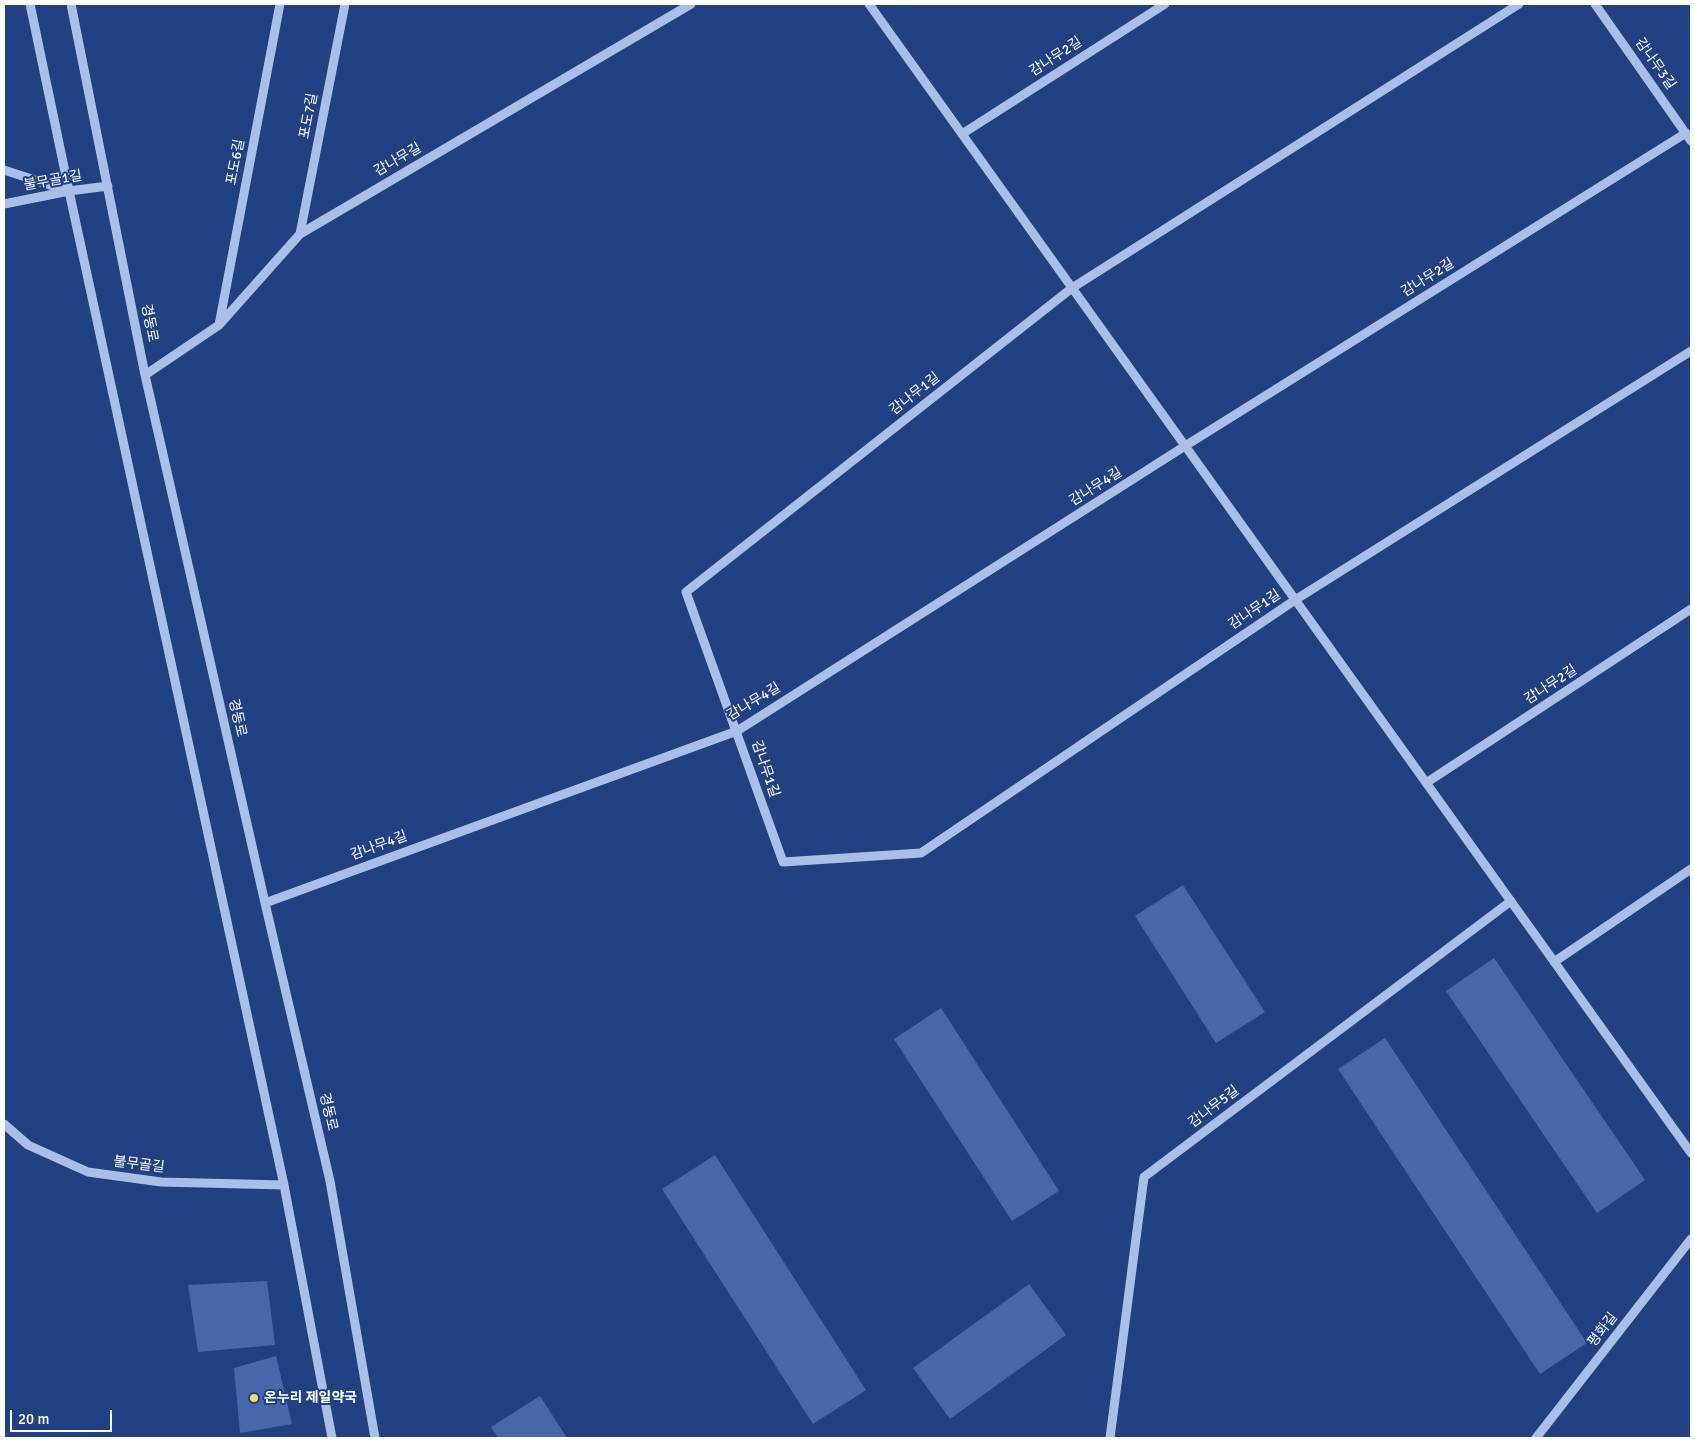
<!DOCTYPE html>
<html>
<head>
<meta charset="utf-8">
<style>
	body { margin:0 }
	#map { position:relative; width:1695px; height:1442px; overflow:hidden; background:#224183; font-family:Signika,sans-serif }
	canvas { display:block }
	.frame { position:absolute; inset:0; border:5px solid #fff; pointer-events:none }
	.scale { position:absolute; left:10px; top:1410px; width:102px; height:22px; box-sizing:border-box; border:2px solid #fff; border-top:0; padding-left:6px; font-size:15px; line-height:18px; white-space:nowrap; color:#fff; -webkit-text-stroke:4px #224183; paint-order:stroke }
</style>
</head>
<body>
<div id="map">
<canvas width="1695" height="1442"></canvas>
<div class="frame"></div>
<div class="scale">20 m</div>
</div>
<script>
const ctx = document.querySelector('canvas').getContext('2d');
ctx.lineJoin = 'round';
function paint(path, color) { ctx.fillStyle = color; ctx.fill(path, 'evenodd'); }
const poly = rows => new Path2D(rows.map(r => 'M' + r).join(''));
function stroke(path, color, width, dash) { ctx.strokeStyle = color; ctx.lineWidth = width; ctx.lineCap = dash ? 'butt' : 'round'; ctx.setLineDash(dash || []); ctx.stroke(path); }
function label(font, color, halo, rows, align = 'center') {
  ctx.font = font + ' Signika,"Noto Sans KR",sans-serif'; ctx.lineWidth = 4; ctx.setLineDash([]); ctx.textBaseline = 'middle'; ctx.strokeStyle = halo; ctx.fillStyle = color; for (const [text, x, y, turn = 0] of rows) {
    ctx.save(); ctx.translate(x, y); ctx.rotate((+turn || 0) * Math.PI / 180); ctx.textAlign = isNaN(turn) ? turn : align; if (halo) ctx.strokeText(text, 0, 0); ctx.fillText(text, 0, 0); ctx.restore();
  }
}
paint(poly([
	[1183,885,1265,1012,1216,1043,1135,916],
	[1494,958,1645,1180,1597,1213,1446,991],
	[941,1008,1059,1191,1012,1221,894,1039],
	[1385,1038,1587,1343,1540,1374,1338,1069],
	[715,1155,866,1390,813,1424,662,1189],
	[267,1281,275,1345,198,1352,188,1285],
	[1029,1284,1066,1335,950,1419,913,1368],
	[276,1356,292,1424,240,1433,234,1368],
	[540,1396,567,1438,498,1438,491,1427]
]), '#4668aa');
stroke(poly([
	[30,4,69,191,284,1185,332,1438],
	[71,4,145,375,265,903,330,1181,375,1438],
	[869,4,1691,1153],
	[1519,4,1072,288,686,592,783,862,921,853,1295,600,1691,351],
	[1595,4,1691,141],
	[962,134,1165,4],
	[4,170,68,191],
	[4,204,69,191,108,186],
	[300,234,345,4],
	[219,325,280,4],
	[145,375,219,325,300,234,691,4],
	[1426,783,1691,609],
	[265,903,737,731,1185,446,1686,133],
	[1554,962,1691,869],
	[4,1124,28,1145,88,1172,161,1182,284,1185],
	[1110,1438,1144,1177,1511,901],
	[1536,1438,1691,1239]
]), '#aabfe8', 9);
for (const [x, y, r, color] of [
	[254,1398,5,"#f4dd6d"]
]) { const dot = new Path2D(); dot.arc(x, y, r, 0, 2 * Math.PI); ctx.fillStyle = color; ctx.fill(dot); stroke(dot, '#224183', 2); }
label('14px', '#fff', '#224183', [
	["감나무2길",1056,57,-33],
	["감나무3길",1655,64,55],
	["포도7길",309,116,-79],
	["감나무길",398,160,-30],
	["포도6길",236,162,-79],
	["불무골1길",53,181,-10],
	["감나무2길",1428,278,-32],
	["경동로",149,323,79],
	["감나무1길",915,394,-38],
	["감나무4길",1096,487,-32],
	["감나무1길",1255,610,-34],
	["감나무2길",1551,685,-33],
	["감나무4길",754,702,-31],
	["경동로",237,718,77],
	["감나무1길",765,769,71],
	["감나무4길",379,846,-20],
	["감나무5길",1214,1107,-37],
	["경동로",328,1112,77],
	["불무골길",139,1165,7],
	["평화길",1603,1330,-52]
]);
label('bold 14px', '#fff', '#224183', [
	["온누리 제일약국",264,1398]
], 'left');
</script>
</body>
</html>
